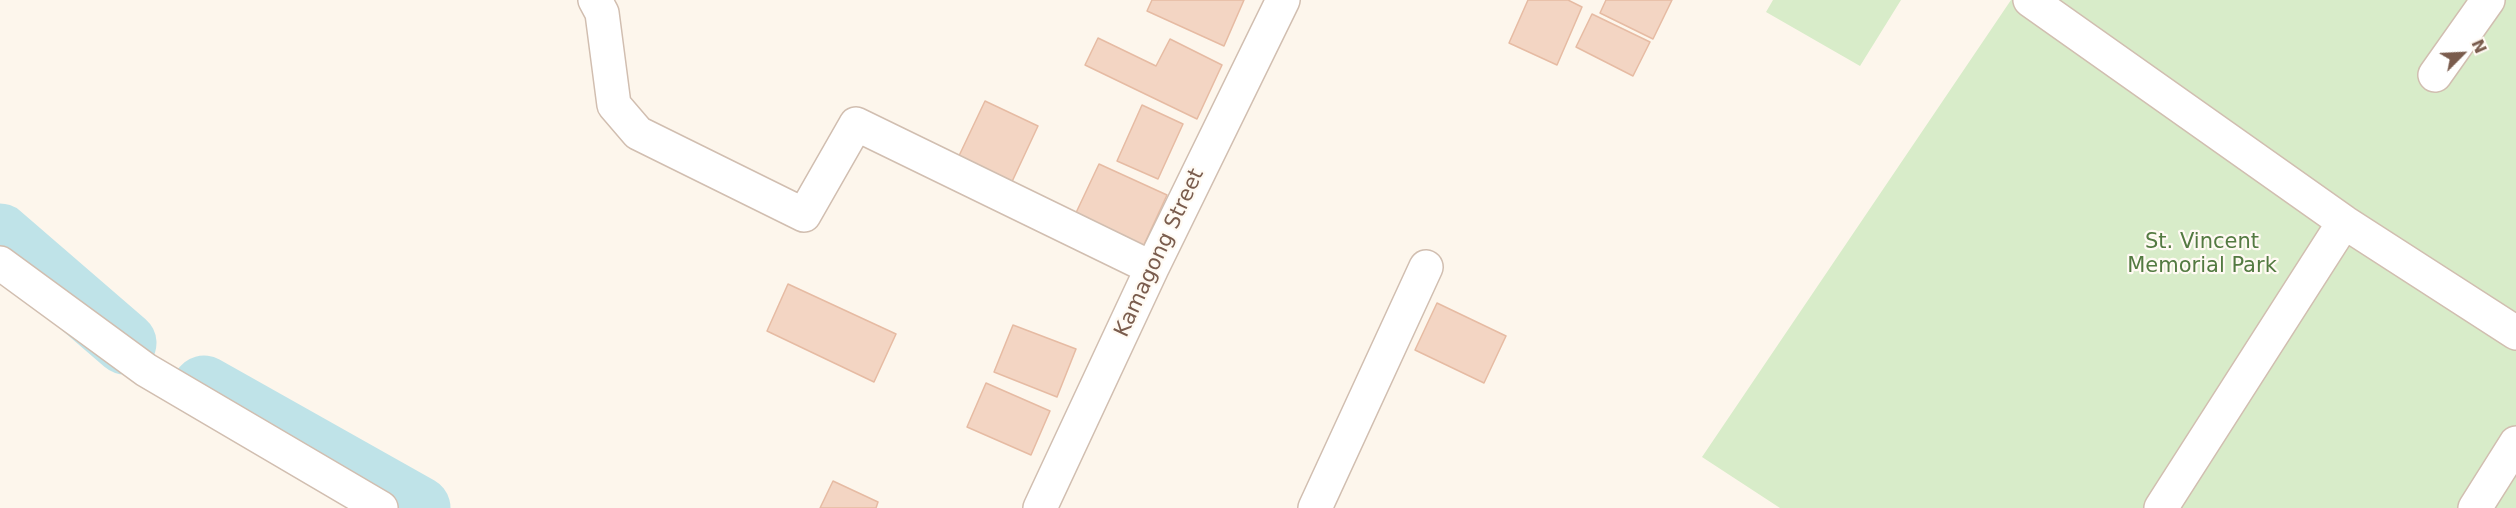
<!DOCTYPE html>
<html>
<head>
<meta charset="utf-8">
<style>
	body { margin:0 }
	#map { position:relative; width:2516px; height:508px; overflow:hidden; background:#fdf6ec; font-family:"DejaVu Sans",sans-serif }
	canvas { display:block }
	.north { position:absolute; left:2432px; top:24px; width:60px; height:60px; -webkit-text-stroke:4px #fffaf3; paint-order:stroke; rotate:66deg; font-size:16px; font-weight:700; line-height:24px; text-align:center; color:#7a5c4d }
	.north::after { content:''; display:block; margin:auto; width:21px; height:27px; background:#7a5c4d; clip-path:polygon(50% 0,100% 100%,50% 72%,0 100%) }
</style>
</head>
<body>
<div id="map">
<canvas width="2516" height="508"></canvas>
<div class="north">N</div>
</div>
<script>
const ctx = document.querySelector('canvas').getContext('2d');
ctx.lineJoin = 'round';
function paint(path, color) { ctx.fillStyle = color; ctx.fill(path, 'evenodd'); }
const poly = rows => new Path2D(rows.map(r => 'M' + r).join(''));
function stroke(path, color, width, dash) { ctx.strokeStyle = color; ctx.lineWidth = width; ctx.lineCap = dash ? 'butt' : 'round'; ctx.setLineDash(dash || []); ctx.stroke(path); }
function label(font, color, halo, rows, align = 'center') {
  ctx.font = font + ' "DejaVu Sans",sans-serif'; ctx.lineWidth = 4.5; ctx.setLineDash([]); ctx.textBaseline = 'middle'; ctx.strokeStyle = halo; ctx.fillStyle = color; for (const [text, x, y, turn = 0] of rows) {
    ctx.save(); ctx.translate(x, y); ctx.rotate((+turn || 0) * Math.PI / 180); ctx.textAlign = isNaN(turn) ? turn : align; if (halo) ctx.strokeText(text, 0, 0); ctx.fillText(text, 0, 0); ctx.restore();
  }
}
paint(poly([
	[1773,0,1901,0,1860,66,1766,12],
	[2011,0,2516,0,2516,508,1780,508,1702,457]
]), '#d8ecc9');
stroke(poly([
	[0,235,125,343],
	[204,387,419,508]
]), '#bfe3e8', 63);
const building = poly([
	[1152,0,1244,0,1224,46,1147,11,1152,0],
	[1528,0,1568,0,1582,7,1557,65,1509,43,1528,0],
	[1606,0,1672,0,1653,39,1600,13,1606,0],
	[1592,14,1650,42,1633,76,1576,47,1592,14],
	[1098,38,1156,66,1170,39,1222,65,1197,119,1085,65,1098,38],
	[985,101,1038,126,1010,186,957,160,985,101],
	[1142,105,1183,124,1158,179,1117,161,1142,105],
	[1099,164,1167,195,1142,249,1074,217,1099,164],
	[788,284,896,334,874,382,767,331,788,284],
	[1437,303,1506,336,1484,383,1415,350,1437,303],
	[1013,325,1076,349,1057,397,994,372,1013,325],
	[986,383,1050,411,1031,455,967,427,986,383],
	[833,481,878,502,876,508,820,508,833,481]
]);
paint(building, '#f3d5c3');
stroke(building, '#e6bba3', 1.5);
const minor = poly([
	[595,0,602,13,614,105,638,133,804,215,856,124,1152,268],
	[2030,0,2344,222,2516,333],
	[2435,75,2488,0],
	[0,263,146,370,381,508],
	[1040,508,1152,268,1283,0],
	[1315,508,1426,267],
	[2161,508,2344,222],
	[2475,508,2516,443]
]);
stroke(minor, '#d1beb0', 36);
stroke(minor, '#fff', 33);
label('21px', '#537a41', '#fffaf3', [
	["St. Vincent",2202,243],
	["Memorial Park",2202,267]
]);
label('21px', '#7a5c4d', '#fffaf3', [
	["Kamagong Street",1160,253,-65]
]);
</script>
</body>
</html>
